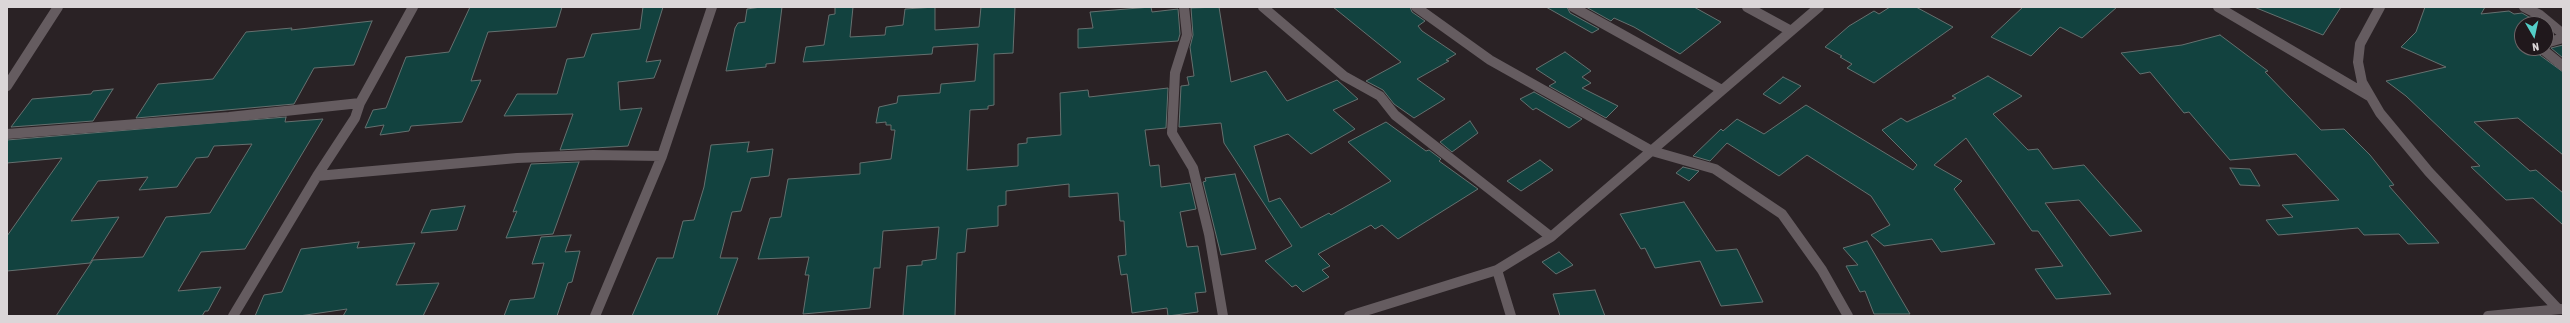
<!DOCTYPE html>
<html>
<head>
<meta charset="utf-8">
<style>
	body { margin:0 }
	#map { position:relative; width:2570px; height:323px; overflow:hidden; background:#2a2225; font-family:"Asap Condensed",sans-serif }
	canvas { display:block }
	.frame { position:absolute; inset:0; border:8px solid #dbd6d8; pointer-events:none }
	.north { position:absolute; left:2514px; top:16px; width:40px; height:40px; box-sizing:border-box; background:#20181c; border:1px solid #6b6467; border-radius:50%; rotate:171deg; font-size:11px; font-weight:700; line-height:16px; text-align:center; color:#dbd6d8 }
	.north::after { content:''; display:block; margin:auto; width:14px; height:18px; background:#54cdc7; clip-path:polygon(50% 0,100% 100%,50% 72%,0 100%) }
</style>
</head>
<body>
<div id="map">
<canvas width="2570" height="323"></canvas>
<div class="frame"></div>
<div class="north">N</div>
</div>
<script>
const ctx = document.querySelector('canvas').getContext('2d');
ctx.lineJoin = 'round';
function paint(path, color) { ctx.fillStyle = color; ctx.fill(path, 'evenodd'); }
const poly = rows => new Path2D(rows.map(r => 'M' + r).join(''));
function stroke(path, color, width, dash) { ctx.strokeStyle = color; ctx.lineWidth = width; ctx.lineCap = dash ? 'butt' : 'round'; ctx.setLineDash(dash || []); ctx.stroke(path); }
const building = poly([
	[470,7,562,7,556,27,488,32,471,81,481,80,462,122,411,126,409,131,380,135,384,125,365,128,373,110,386,108,406,57,449,52,470,7],
	[643,7,663,7,646,62,661,60,654,78,618,82,620,110,642,108,628,146,560,150,573,114,504,116,517,94,557,94,567,59,584,57,592,34,640,29,643,7],
	[761,7,782,7,775,63,766,64,766,67,726,71,735,28,738,23,745,22,747,9,761,7],
	[835,7,853,7,850,37,885,35,886,27,903,25,905,9,935,7,935,30,979,27,981,7,1015,7,1013,53,994,54,994,105,988,106,988,109,970,110,967,170,1018,166,1018,144,1027,143,1027,138,1061,135,1060,93,1088,90,1089,97,1168,88,1166,128,1145,130,1150,166,1159,165,1161,187,1190,183,1196,209,1180,212,1187,247,1198,246,1206,292,1195,293,1198,312,1168,316,1167,308,1132,313,1127,274,1121,275,1118,256,1126,255,1124,221,1120,221,1118,193,1069,197,1069,184,1006,191,1006,205,998,206,998,226,967,229,965,252,957,253,955,316,903,316,907,266,922,265,922,261,936,259,939,227,883,231,880,268,874,268,870,308,803,314,809,275,805,275,809,257,758,259,770,218,781,217,788,179,860,174,860,163,891,159,895,130,891,130,891,125,886,125,886,122,876,123,879,107,897,103,898,96,940,93,941,84,975,81,978,44,933,47,932,54,803,62,806,47,824,45,829,15,835,14,835,7],
	[1151,7,1152,12,1178,9,1180,34,1178,41,1078,48,1078,29,1093,28,1090,12,1151,7],
	[1219,7,1231,82,1266,71,1287,101,1337,80,1358,99,1333,110,1355,129,1311,154,1288,134,1254,146,1269,202,1280,198,1301,228,1329,213,1331,215,1391,181,1348,142,1386,122,1426,151,1429,150,1441,159,1439,161,1478,189,1398,239,1382,225,1375,229,1371,225,1318,254,1330,266,1322,270,1329,277,1303,292,1296,285,1292,287,1265,261,1292,246,1224,143,1221,123,1179,127,1181,86,1189,85,1187,77,1194,76,1190,47,1193,35,1191,8,1219,7],
	[1333,7,1410,7,1412,12,1425,21,1418,26,1422,31,1456,54,1446,60,1449,61,1417,79,1445,99,1414,118,1394,104,1383,90,1366,81,1401,62,1333,7],
	[1546,7,1567,7,1570,13,1599,29,1592,33,1546,7],
	[1586,7,1694,7,1721,22,1680,54,1634,27,1614,18,1611,21,1586,7],
	[1890,7,1916,7,1953,27,1874,83,1847,68,1852,64,1840,57,1842,56,1825,47,1849,26,1874,11,1879,14,1890,7],
	[2023,7,2117,7,2082,38,2060,27,2031,56,1991,37,2023,7],
	[2254,7,2341,7,2323,35,2254,7],
	[2425,7,2485,7,2481,14,2509,11,2514,14,2522,13,2541,24,2522,24,2522,48,2535,48,2537,53,2563,72,2563,155,2518,118,2474,122,2530,171,2536,170,2563,193,2563,225,2533,198,2506,200,2471,167,2480,166,2406,96,2386,81,2446,67,2401,47,2416,32,2425,7],
	[372,21,354,65,314,68,294,104,136,118,158,84,213,79,246,32,292,28,291,30,372,21],
	[2220,35,2268,71,2265,72,2321,130,2344,129,2370,155,2394,185,2389,186,2439,243,2408,244,2399,234,2364,235,2358,228,2278,235,2266,220,2293,217,2282,205,2339,200,2296,154,2230,160,2189,112,2184,113,2150,72,2140,74,2121,53,2182,45,2220,35],
	[2563,45,2563,58,2551,48,2563,45],
	[1565,52,1591,71,1582,77,1591,83,1582,88,1618,106,1606,118,1549,86,1556,82,1536,69,1565,52],
	[1988,76,2022,96,1993,114,2028,150,2038,149,2053,169,2084,165,2142,231,2110,236,2079,200,2045,203,2111,294,2056,299,2035,269,2063,266,2038,231,2032,231,1966,138,1934,165,1962,181,1954,189,1995,244,1941,252,1932,239,1884,246,1871,235,1890,225,1871,196,1807,155,1779,176,1727,143,1710,161,1693,156,1721,129,1723,131,1737,119,1764,134,1806,105,1913,170,1917,165,1882,130,1901,118,1907,122,1956,98,1952,96,1988,76],
	[1783,77,1801,86,1780,104,1763,94,1783,77],
	[113,89,93,121,11,127,32,99,91,94,93,91,113,89],
	[1534,92,1582,119,1569,128,1536,108,1533,110,1520,99,1534,92],
	[286,117,285,122,323,119,245,249,201,252,178,291,221,287,208,311,205,311,202,316,56,316,93,260,143,257,166,217,210,213,252,144,214,146,208,157,196,158,177,187,139,190,148,177,98,181,71,221,119,217,90,263,7,271,7,236,62,158,7,163,7,140,286,117],
	[1470,121,1478,133,1452,152,1440,142,1470,121],
	[749,142,747,152,773,149,769,176,751,178,741,211,732,212,720,258,738,258,717,316,632,316,657,258,673,258,683,221,694,220,704,187,711,145,749,142],
	[1540,160,1553,170,1521,191,1507,181,1540,160],
	[579,162,553,234,506,238,517,211,513,212,531,164,579,162],
	[1683,167,1699,171,1689,181,1676,173,1683,167],
	[2230,168,2250,169,2260,186,2240,185,2230,168],
	[1235,174,1256,249,1221,255,1203,182,1206,181,1205,178,1235,174],
	[1684,202,1716,251,1737,249,1763,302,1721,306,1700,261,1655,268,1645,248,1641,249,1620,214,1684,202],
	[465,206,457,230,421,233,431,210,465,206],
	[571,235,565,252,580,251,572,282,568,283,557,316,504,316,510,300,534,298,544,263,532,264,541,237,571,235],
	[1867,241,1910,314,1874,314,1865,291,1860,292,1846,266,1858,265,1843,248,1867,241],
	[359,242,357,248,415,243,396,285,439,283,423,316,343,316,347,309,299,316,255,316,264,295,282,292,301,249,359,242],
	[1559,252,1573,265,1556,274,1542,262,1559,252],
	[1595,290,1605,316,1560,316,1553,294,1595,290]
]);
paint(building, '#12423f');
stroke(building, '#65706f', 1);
stroke(poly([
	[413,7,360,103,355,118,317,176,517,158,593,155,662,156],
	[1184,7,1187,35,1175,73,1172,133,1193,168,1209,234,1223,316],
	[1263,7,1344,76,1380,96,1395,115,1551,237],
	[1416,7,1490,60,1652,151,1715,169,1782,214,1822,270,1848,316],
	[1573,7,1722,90],
	[1747,7,1791,31],
	[2218,7,2369,96],
	[2380,7,2360,44,2358,62,2362,82,2380,113,2429,172,2558,309],
	[2524,7,2540,15,2563,34],
	[2546,43,2563,38],
	[2541,48,2563,66],
	[7,86,58,7],
	[7,134,229,117,360,103],
	[1497,270,1511,316],
	[233,316,317,176],
	[595,316,662,156,712,7],
	[1349,316,1497,270,1551,237,1819,7],
	[2488,316,2561,309]
]), '#655c60', 10);
</script>
</body>
</html>
